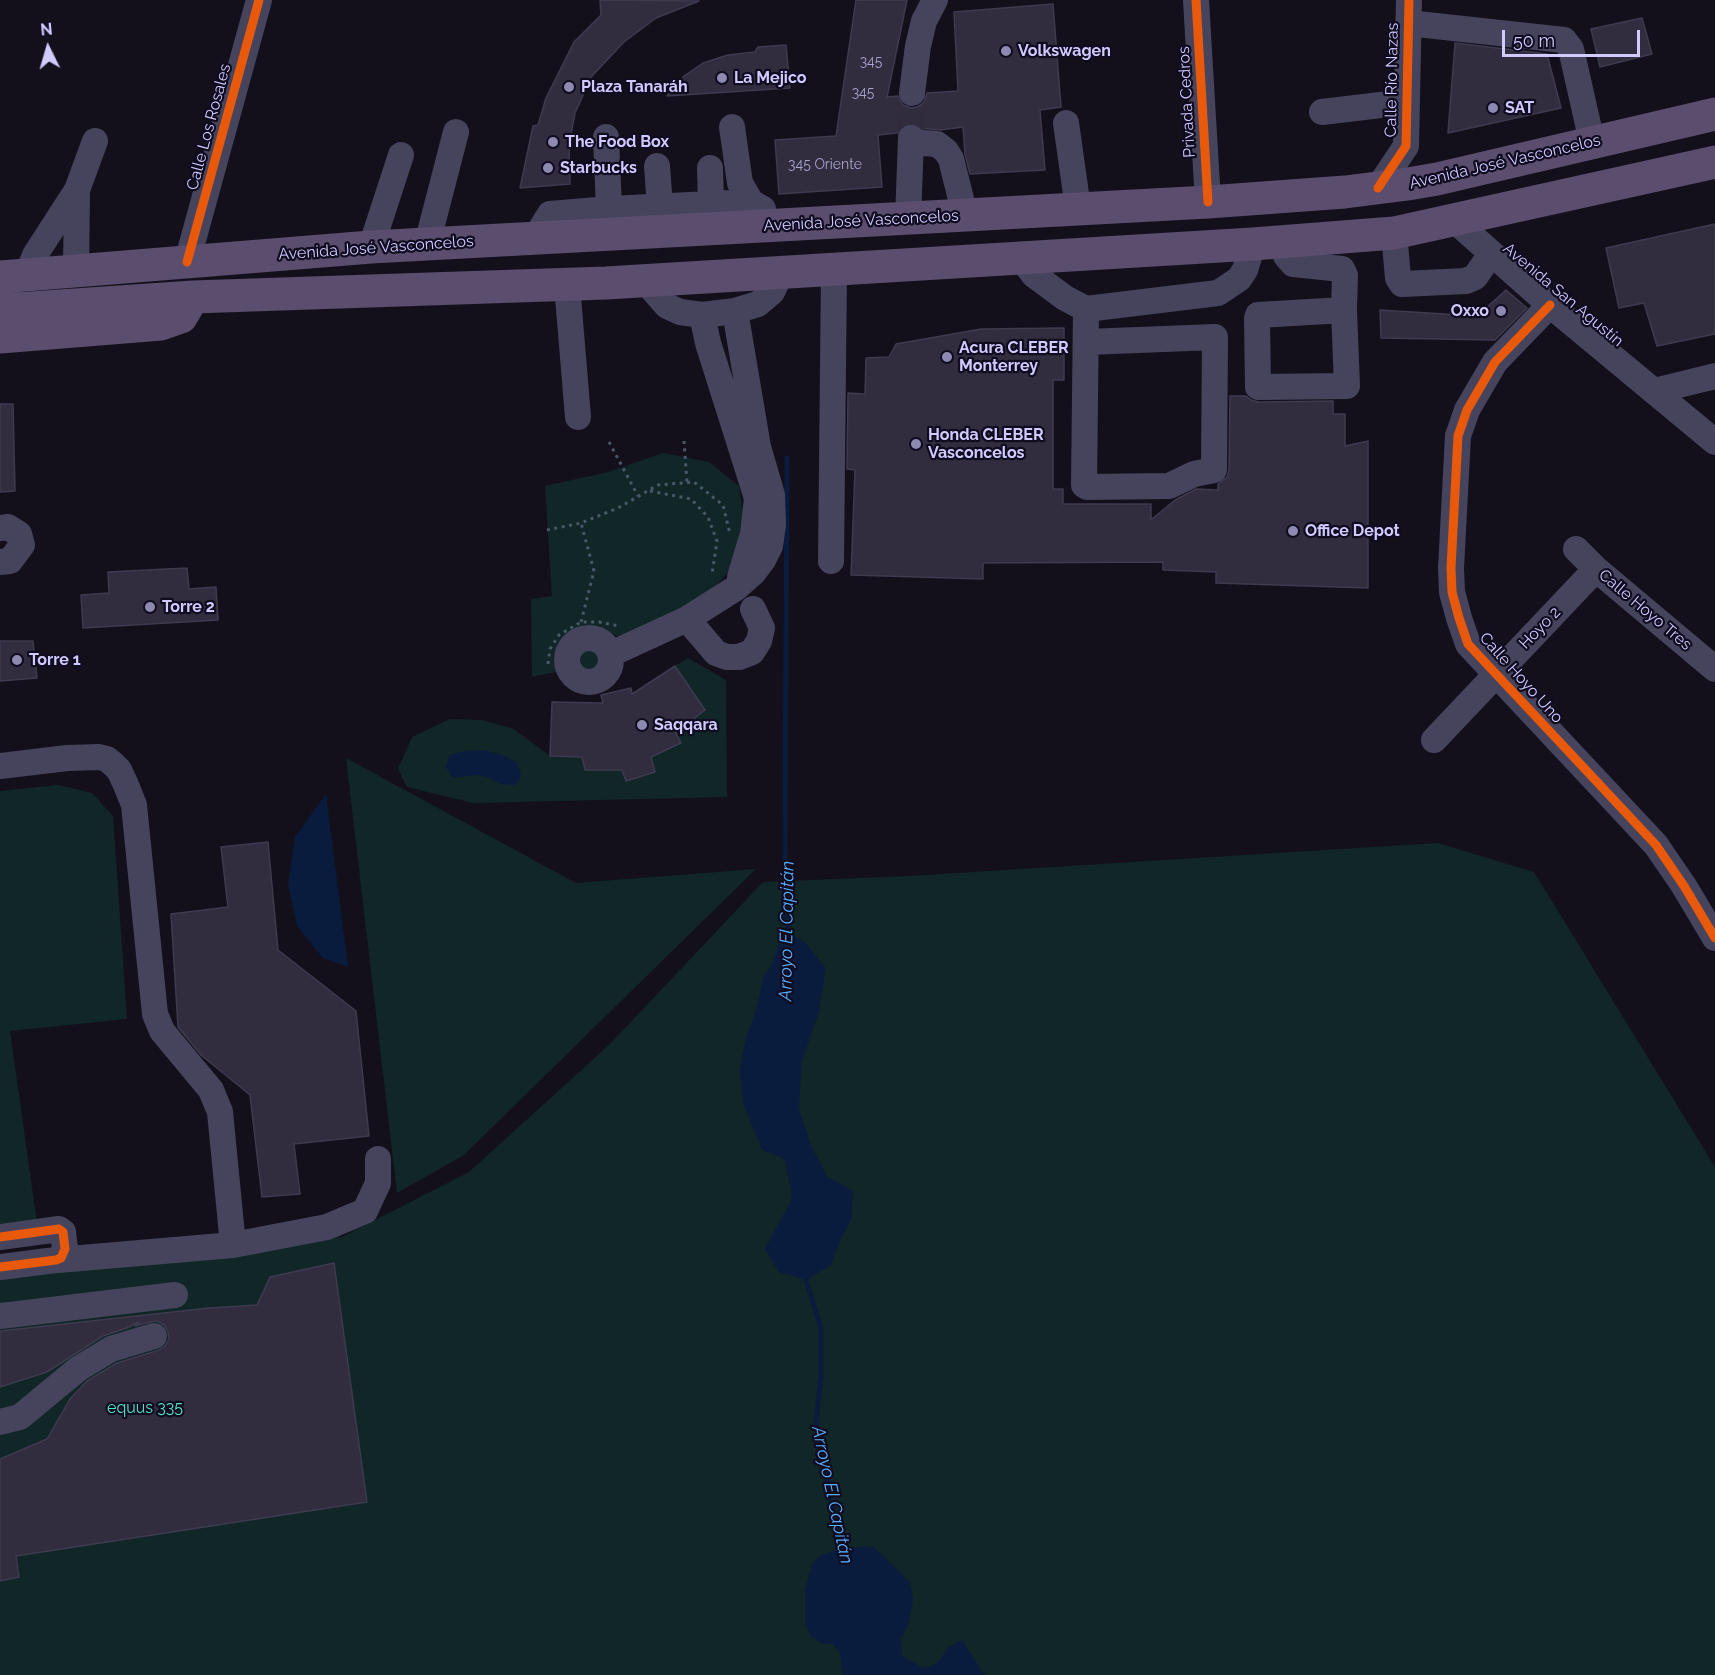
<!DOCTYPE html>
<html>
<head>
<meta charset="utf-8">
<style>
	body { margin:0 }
	#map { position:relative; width:1715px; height:1675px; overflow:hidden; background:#13101c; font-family:Raleway,sans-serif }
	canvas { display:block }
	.north { position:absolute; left:18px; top:18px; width:60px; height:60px; -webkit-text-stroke:4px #100c20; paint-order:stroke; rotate:355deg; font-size:16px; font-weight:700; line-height:24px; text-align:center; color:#d1caff }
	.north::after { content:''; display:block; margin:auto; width:21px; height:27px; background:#d1caff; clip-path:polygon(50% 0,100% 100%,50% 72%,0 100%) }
	.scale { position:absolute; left:1502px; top:30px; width:138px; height:27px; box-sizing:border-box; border:3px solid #d1caff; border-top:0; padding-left:8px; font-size:18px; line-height:21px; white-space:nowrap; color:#d1caff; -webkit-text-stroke:4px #100c20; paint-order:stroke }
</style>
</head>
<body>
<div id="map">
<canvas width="1715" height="1675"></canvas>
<div class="north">N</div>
<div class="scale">50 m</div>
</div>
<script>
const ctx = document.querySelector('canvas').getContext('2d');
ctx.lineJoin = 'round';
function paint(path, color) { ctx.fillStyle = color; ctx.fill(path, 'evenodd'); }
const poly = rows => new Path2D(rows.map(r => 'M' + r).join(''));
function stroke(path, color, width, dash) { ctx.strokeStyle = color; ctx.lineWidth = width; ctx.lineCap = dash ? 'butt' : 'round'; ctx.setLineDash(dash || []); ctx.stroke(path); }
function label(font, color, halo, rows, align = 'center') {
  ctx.font = font + ' Raleway,sans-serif'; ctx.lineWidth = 4.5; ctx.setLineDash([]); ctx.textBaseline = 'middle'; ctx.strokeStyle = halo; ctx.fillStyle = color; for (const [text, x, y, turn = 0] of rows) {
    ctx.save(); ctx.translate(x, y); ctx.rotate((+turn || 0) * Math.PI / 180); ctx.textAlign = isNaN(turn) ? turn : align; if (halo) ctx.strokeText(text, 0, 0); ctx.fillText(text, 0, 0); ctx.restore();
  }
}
paint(poly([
	[663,453,709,462,739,486,745,527,732,567,700,605,624,640,606,630,593,629,573,633,565,638,559,649,555,660,556,672,532,677,531,599,552,596,545,486,608,472],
	'575 660a15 15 0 1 1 30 0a15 15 0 1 1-30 0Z',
	[688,658,726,680,727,797,473,803,407,787,398,769,412,737,450,719,482,720,514,729,550,756,582,757,585,770,622,770,626,780,654,772,651,757,681,744,676,733,704,710,675,666],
	[346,758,576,883,756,869,464,1155,397,1193],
	[58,785,92,793,113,816,127,1019,10,1031,37,1223,0,1227,0,791],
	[1438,843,1534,872,1715,1167,1715,1675,0,1675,0,1279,342,1237,469,1172,610,1044,763,882,909,876]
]), '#102627');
paint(poly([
	[484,750,503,755,516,762,521,774,518,782,514,785,500,784,490,778,476,775,452,778,446,767,449,755,466,751],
	[326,794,348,967,323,958,297,926,288,885,295,837],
	[784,931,804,941,826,968,819,1012,802,1061,799,1108,812,1148,827,1176,853,1191,852,1218,837,1248,831,1265,806,1280,779,1272,765,1249,792,1198,785,1159,762,1150,743,1103,740,1071,746,1038,757,1007,763,978,772,964],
	[873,1546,910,1582,913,1599,908,1627,901,1637,902,1656,923,1668,937,1663,949,1647,962,1640,984,1674,987,1675,843,1675,840,1654,833,1644,822,1644,811,1636,805,1625,805,1590,813,1562,823,1554,841,1549]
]), '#0a1c3e');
stroke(poly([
	[787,458,785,846,787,937],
	[807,1275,806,1280,821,1328,821,1377,816,1423,842,1554]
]), '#0a1c3e', 5);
const building = poly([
	[600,0,699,1,656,18,624,42,592,76,575,113,569,145,570,184,520,188,533,126,538,125,546,98,574,42,601,15,600,0],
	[856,0,907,0,887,97,898,96,903,105,911,108,917,107,924,102,927,93,958,91,954,12,1053,4,1061,107,1040,110,1045,170,970,174,965,154,963,127,940,130,921,128,911,123,904,125,897,133,878,135,882,187,779,194,775,140,836,136,856,0],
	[1642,18,1652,54,1600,67,1591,29,1642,18],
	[1455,43,1547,54,1561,108,1448,133,1455,43],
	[786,45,790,88,667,96,684,76,703,63,728,55,755,52,758,47,786,45],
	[1715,224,1715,334,1657,346,1644,303,1619,308,1606,248,1715,224],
	[1506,290,1527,308,1495,340,1381,338,1380,310,1477,316,1506,290],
	[1064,328,1064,380,1053,380,1053,489,1063,489,1063,504,1151,504,1151,520,1175,500,1196,489,1218,490,1218,484,1227,477,1229,470,1230,396,1246,396,1251,400,1258,402,1333,401,1333,414,1345,414,1345,446,1368,441,1368,588,1216,583,1216,572,1163,570,1163,562,983,563,983,579,851,575,855,470,847,469,848,393,865,394,866,358,889,357,896,344,981,329,1064,328],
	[0,404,13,404,15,491,0,492,0,404],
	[187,568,189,589,216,587,218,620,83,628,81,595,109,593,108,572,187,568],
	[0,641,33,641,37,678,0,681,0,641],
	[675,666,705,710,676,733,681,743,651,757,655,772,626,781,622,770,585,770,582,757,550,756,552,702,603,703,601,695,631,688,632,694,675,666],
	[268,842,278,950,356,1011,369,1136,294,1144,300,1194,262,1197,250,1095,201,1055,178,1027,171,914,228,907,221,847,268,842],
	[334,1263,367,1502,16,1556,19,1577,0,1581,0,1459,47,1439,70,1399,87,1381,117,1363,159,1350,165,1346,169,1339,168,1331,164,1325,157,1321,150,1322,135,1326,139,1322,127,1328,103,1336,47,1372,0,1387,0,1331,209,1308,257,1305,270,1277,334,1263]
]);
paint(building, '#312d3e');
stroke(building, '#3e3a50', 1.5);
stroke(poly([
	[911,138,912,93]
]), '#302c3e', 26, [26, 13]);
stroke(poly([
	[684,441,687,483],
	[609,442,638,496],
	[650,491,691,499,708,517,717,541,712,574],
	[547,530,581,523,618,508,658,485,694,482,723,505,730,534],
	[581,622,594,571,581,523],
	[548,664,550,649,559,635,581,622,599,622,619,626]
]), '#495867', 3, [3, 4.5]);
stroke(poly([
	[1196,0,1208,202],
	[1408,23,1564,40,1571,49,1592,142],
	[912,93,918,46,924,21,935,0],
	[1322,112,1406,102],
	[1066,123,1078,208],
	[732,127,740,183,751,202,763,209],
	[911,142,937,144,946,151,951,159,965,215],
	[657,166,660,207],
	[710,168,711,204],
	[1378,188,1406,146,1409,0],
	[609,209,751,202],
	[908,219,911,138],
	[1454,220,1550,305,1715,442],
	[1394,233,1398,278,1402,284,1466,281,1475,277,1491,254],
	[535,238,550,214,609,209,606,137],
	[1282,241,1286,256,1293,264,1342,269,1345,275,1344,310],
	[427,244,456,132],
	[371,247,401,155],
	[1021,258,1034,275,1065,298,1086,309,1218,293,1239,279,1245,270,1253,244],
	[187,262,259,0],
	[76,271,77,190],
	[27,275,35,255,77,190,95,141],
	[645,281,667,306,680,312,702,315,735,311,758,304,772,292,781,273],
	[567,285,578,417],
	[1550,305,1495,362,1467,410,1458,436,1451,568,1452,592,1459,618,1468,644,1656,845,1684,886,1715,938],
	[1086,309,1084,485,1087,487,1169,486,1194,474,1214,470,1215,337,1087,342],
	[1344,310,1347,386,1258,387,1257,318,1258,315,1344,310],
	[702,315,708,343,757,498,753,534,740,577],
	[1654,391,1715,376],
	[0,528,8,527,19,534,22,545,10,561,0,562],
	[1576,549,1596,569,1715,669],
	[831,561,834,270],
	[687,619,716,653,727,657,739,657,752,652,759,641,762,628,753,609],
	'567 660a22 22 0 1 1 44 0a22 22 0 1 1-44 0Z',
	[611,654,687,619,736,588,754,572,763,560,770,546,773,525,772,495,758,447,735,311],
	[1434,740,1596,569],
	[0,766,67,758,99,757,107,759,113,764,119,770,126,785,134,805,155,1014,162,1031,211,1090,220,1112,233,1245],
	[0,1237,59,1229,63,1232,65,1249,61,1258,56,1260,0,1267],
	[58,1260,233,1245,327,1227,365,1211,378,1183,378,1159],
	[0,1316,175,1295],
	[0,1422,20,1417,78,1369,111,1349,154,1336]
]), '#46445d', 26);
stroke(poly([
	[0,277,371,247,1208,202,1345,192,1408,184,1437,179,1715,114],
	[0,310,193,297,606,283,1253,244,1394,233,1715,162],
	[0,337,161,324,181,317,193,297]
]), '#5a4d6e', 33);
stroke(poly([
	[1196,0,1208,202],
	[1378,188,1406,146,1409,0],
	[187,262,259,0],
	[1550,305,1495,362,1467,410,1458,436,1451,568,1452,592,1459,618,1468,644,1656,845,1684,886,1715,938],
	[0,1237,59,1229,63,1232,65,1249,61,1258,56,1260,0,1267]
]), '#e8590c', 9);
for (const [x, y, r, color] of [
	[1006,51,6,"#8e89b0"],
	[722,78,6,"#8e89b0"],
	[569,87,6,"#8e89b0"],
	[1493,108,6,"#8e89b0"],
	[553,142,6,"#8e89b0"],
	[548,168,6,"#8e89b0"],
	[1501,311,6,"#8e89b0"],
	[947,357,6,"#8e89b0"],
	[916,444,6,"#8e89b0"],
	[1293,531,6,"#8e89b0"],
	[150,607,6,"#8e89b0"],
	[17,660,6,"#8e89b0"],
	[642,725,6,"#8e89b0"]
]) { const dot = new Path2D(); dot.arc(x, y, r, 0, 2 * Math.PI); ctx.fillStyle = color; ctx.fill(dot); stroke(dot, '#100c20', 2); }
label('14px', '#a9a3cf', null, [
	["345",871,62],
	["345",863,93],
	["345 Oriente",825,165]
]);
label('bold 16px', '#d1caff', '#100c20', [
	["Volkswagen",1018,51],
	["La Mejico",734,78],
	["Plaza Tanaráh",581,87],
	["SAT",1505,108],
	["The Food Box",565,142],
	["Starbucks",560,168],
	["Oxxo",1489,311,"right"],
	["Acura CLEBER",959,348],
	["Monterrey",959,366],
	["Honda CLEBER",928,435],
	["Vasconcelos",928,453],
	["Office Depot",1305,531],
	["Torre 2",162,607],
	["Torre 1",29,660],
	["Saqqara",654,725]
], 'left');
label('16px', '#d1caff', '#100c20', [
	["Calle Río Nazas",1392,80,-89],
	["Privada Cedros",1187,102,-93],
	["Calle Los Rosales",209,127,-75],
	["Avenida José Vasconcelos",1505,162,-13],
	["Avenida José Vasconcelos",861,221,-3],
	["Avenida José Vasconcelos",376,248,-4],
	["Avenida San Agustín",1563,295,40],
	["Calle Hoyo Tres",1645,610,40],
	["Hoyo 2",1540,628,-46],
	["Calle Hoyo Uno",1521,678,48]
]);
label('16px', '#53e2c2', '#100c20', [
	["equus 335",145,1408]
]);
label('italic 18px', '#58aeff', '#100c20', [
	["Arroyo El Capitán",787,931,-89],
	["Arroyo El Capitán",832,1495,78]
]);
</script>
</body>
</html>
